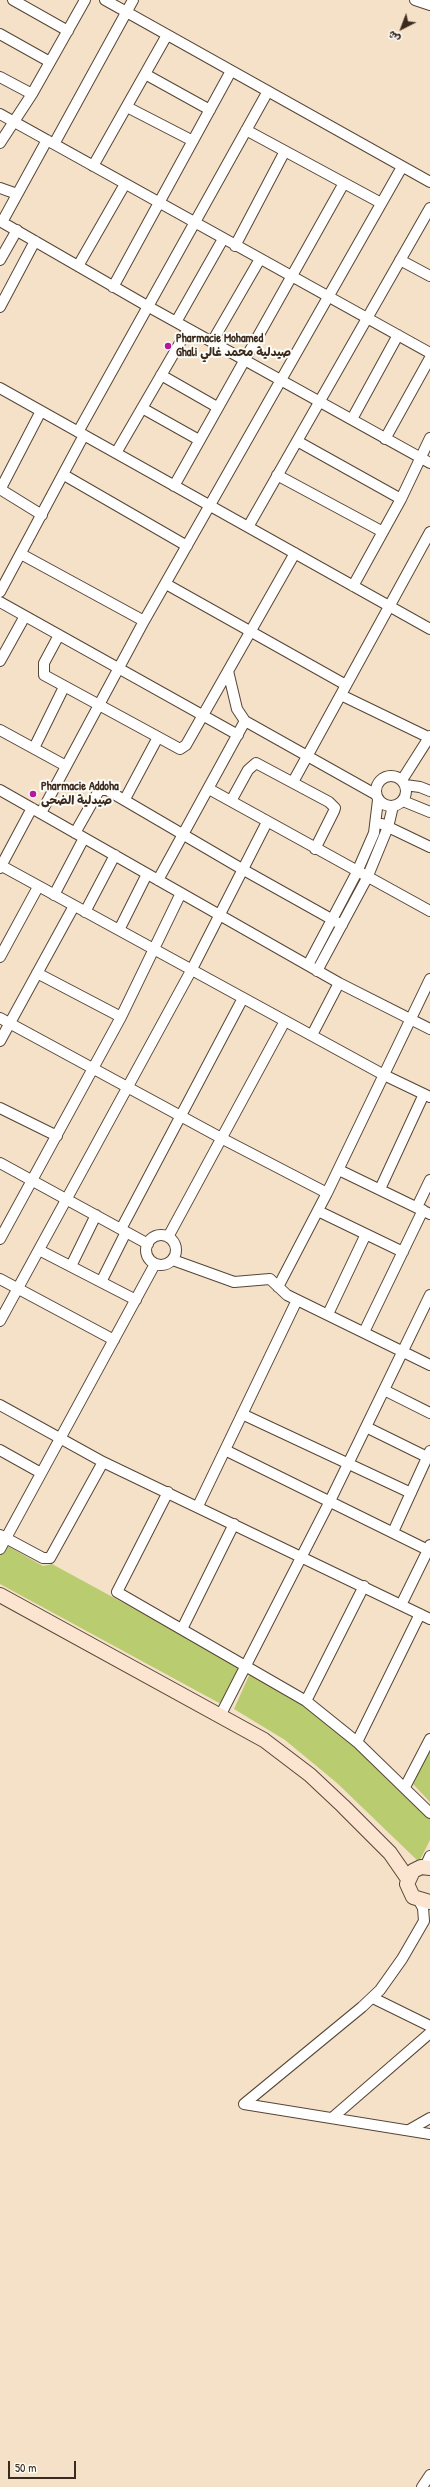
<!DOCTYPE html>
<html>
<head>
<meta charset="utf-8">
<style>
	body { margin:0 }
	#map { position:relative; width:430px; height:2487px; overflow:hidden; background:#f4e1c7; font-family:"Patrick Hand","Playpen Sans Arabic",sans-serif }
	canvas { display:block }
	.north { position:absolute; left:382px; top:8px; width:40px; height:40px; -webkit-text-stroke:3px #fdfcf7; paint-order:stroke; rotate:222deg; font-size:11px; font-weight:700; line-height:16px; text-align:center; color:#3b2a1e }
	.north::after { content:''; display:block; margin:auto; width:14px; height:18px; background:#3b2a1e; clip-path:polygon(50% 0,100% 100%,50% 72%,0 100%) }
	.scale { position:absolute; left:8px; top:2461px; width:68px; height:18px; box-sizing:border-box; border:2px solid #3b2a1e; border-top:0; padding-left:5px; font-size:12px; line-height:14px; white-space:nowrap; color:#3b2a1e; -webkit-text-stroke:3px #fdfcf7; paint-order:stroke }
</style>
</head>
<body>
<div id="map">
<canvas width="430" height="2487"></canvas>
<div class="north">ش</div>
<div class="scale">50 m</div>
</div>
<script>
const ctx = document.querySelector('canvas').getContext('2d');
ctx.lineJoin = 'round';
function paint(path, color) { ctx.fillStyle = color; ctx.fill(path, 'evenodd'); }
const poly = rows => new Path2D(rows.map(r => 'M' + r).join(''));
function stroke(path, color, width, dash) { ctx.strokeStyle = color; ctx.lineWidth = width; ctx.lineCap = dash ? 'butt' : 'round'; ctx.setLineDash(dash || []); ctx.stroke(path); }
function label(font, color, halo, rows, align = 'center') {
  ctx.font = font + ' "Patrick Hand","Playpen Sans Arabic",sans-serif'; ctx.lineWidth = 4; ctx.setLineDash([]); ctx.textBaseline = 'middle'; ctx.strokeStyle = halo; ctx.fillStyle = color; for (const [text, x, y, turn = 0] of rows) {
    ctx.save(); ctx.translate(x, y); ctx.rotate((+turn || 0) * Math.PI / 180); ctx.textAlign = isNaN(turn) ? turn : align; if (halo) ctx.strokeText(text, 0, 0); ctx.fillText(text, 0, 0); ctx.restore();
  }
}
paint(poly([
	[6,1545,43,1566,52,1564,241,1667,221,1704,0,1584,0,1556],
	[251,1671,298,1700,356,1746,430,1818,430,1840,419,1862,337,1783,285,1740,234,1709],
	[430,1749,430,1802,413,1784]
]), '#bacc70');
const street = poly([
	[13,0,68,31],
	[105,0,430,182],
	[415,0,430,5],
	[0,34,50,62],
	[145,74,210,110],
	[0,77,32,94],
	[127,107,193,141],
	[0,114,430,353],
	[246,130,381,203],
	[0,143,32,94,85,0],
	[54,144,133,0],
	[93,166,167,35],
	[0,188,17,194],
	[0,221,149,307,430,463],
	[2,222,47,140],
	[235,246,285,151],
	[0,260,17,230],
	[400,260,430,276],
	[78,266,125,184],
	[113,287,231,71],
	[0,307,35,241],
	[176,322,223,239],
	[212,342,260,259],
	[161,375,217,407],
	[0,388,430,629],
	[142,408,199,440],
	[352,419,398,335],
	[78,432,268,91],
	[385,439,430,358],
	[297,441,401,499],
	[116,453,188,329],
	[64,475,187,546],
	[277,475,383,532],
	[174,486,344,183],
	[0,489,42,515],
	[0,490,41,411],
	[248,527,430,208],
	[21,554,144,621],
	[166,584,346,685],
	[353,586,401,499,430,438],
	[0,592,84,435],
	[0,602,238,735],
	[59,635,44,663,44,675,180,749,186,745,295,553],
	[0,661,25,616],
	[228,671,237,709,245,721,375,794],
	[341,695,430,738],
	[0,730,66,766],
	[34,748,64,687],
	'376 791a15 15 0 1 1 30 0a15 15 0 1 1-30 0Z',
	[402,780,430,736],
	[293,782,430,532],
	[405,785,420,787,430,791],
	[209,789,430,911],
	[0,790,339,983,430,1029],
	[125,799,157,739],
	[231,801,248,770,256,763,329,802,335,808,334,811,315,849],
	[403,801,430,812],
	[41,813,144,621,402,167],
	[382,824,430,847],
	[75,833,97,794,100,790,107,790,242,869,342,925],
	[0,865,384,1075,430,1097],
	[0,868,32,808],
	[158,880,245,721],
	[54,895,84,838],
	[85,912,115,855],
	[119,930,147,874],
	[0,957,38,887],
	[308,965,357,872,374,833,378,800],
	[317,971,367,878,388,827,393,806],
	[37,973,121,1017],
	[0,1018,223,1139,327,1193],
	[312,1035,339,983],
	[0,1041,74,906],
	[0,1108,57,1136],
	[0,1163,148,1244],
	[339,1170,430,1214],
	[380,1189,424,1094],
	[417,1207,430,1180],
	[318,1211,403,1252],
	[121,1229,243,998],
	'146 1250a15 15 0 1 1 30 0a15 15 0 1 1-30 0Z',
	[168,1237,285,1021],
	[0,1239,121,1017,181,893],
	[39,1250,136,1300],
	[173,1260,234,1282,270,1279,287,1295,430,1365],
	[71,1266,96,1215],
	[0,1279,114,1340],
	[101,1282,126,1232],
	[278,1287,327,1193,430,979],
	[328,1314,366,1234],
	[0,1321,192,969,267,822],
	[364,1332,423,1210],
	[384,1390,430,1413],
	[0,1405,103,1462,430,1619],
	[242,1414,411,1493],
	[366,1427,427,1457],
	[0,1450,41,1473],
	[225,1450,428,1550,430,1545],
	[168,1492,117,1592,306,1701,357,1742,430,1813],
	[198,1506,297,1300],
	[393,1532,430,1451],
	[0,1535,43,1558,50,1558,103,1462],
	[0,1549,155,1264],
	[401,1605,428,1550],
	[182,1629,234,1524],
	[306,1701,364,1586],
	[220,1716,330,1501,430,1295],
	[357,1742,420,1614],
	[405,1787,430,1739],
	[425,1867,430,1856],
	[373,1998,430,2026],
	[244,2104,362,2007,380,1990,402,1959,424,1921,423,1908,418,1899],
	[244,2104,430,2134],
	[332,2118,430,2033],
	[409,2130,430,2118],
	[422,2487,430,2475]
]);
const secondary = poly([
	[0,1595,264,1740,310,1775,343,1806,390,1853,408,1879],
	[430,1868,421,1867,413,1871,407,1884,413,1897,430,1902]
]);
stroke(street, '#574537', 12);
stroke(secondary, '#574537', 16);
stroke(street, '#fff', 10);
stroke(secondary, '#fce5d0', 14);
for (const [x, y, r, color] of [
	[168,346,4,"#b5179e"],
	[33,794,4,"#b5179e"]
]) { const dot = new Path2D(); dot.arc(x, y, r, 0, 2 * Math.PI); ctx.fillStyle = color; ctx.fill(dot); stroke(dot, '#fdfcf7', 1.5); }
label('bold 12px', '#3b2a1e', '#fdfcf7', [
	["Pharmacie Mohamed",176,339],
	["Ghali صيدلية محمد غالي",176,353],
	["Pharmacie Addoha",41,787],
	["صيدلية الضحى",41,801]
], 'left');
</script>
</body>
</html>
